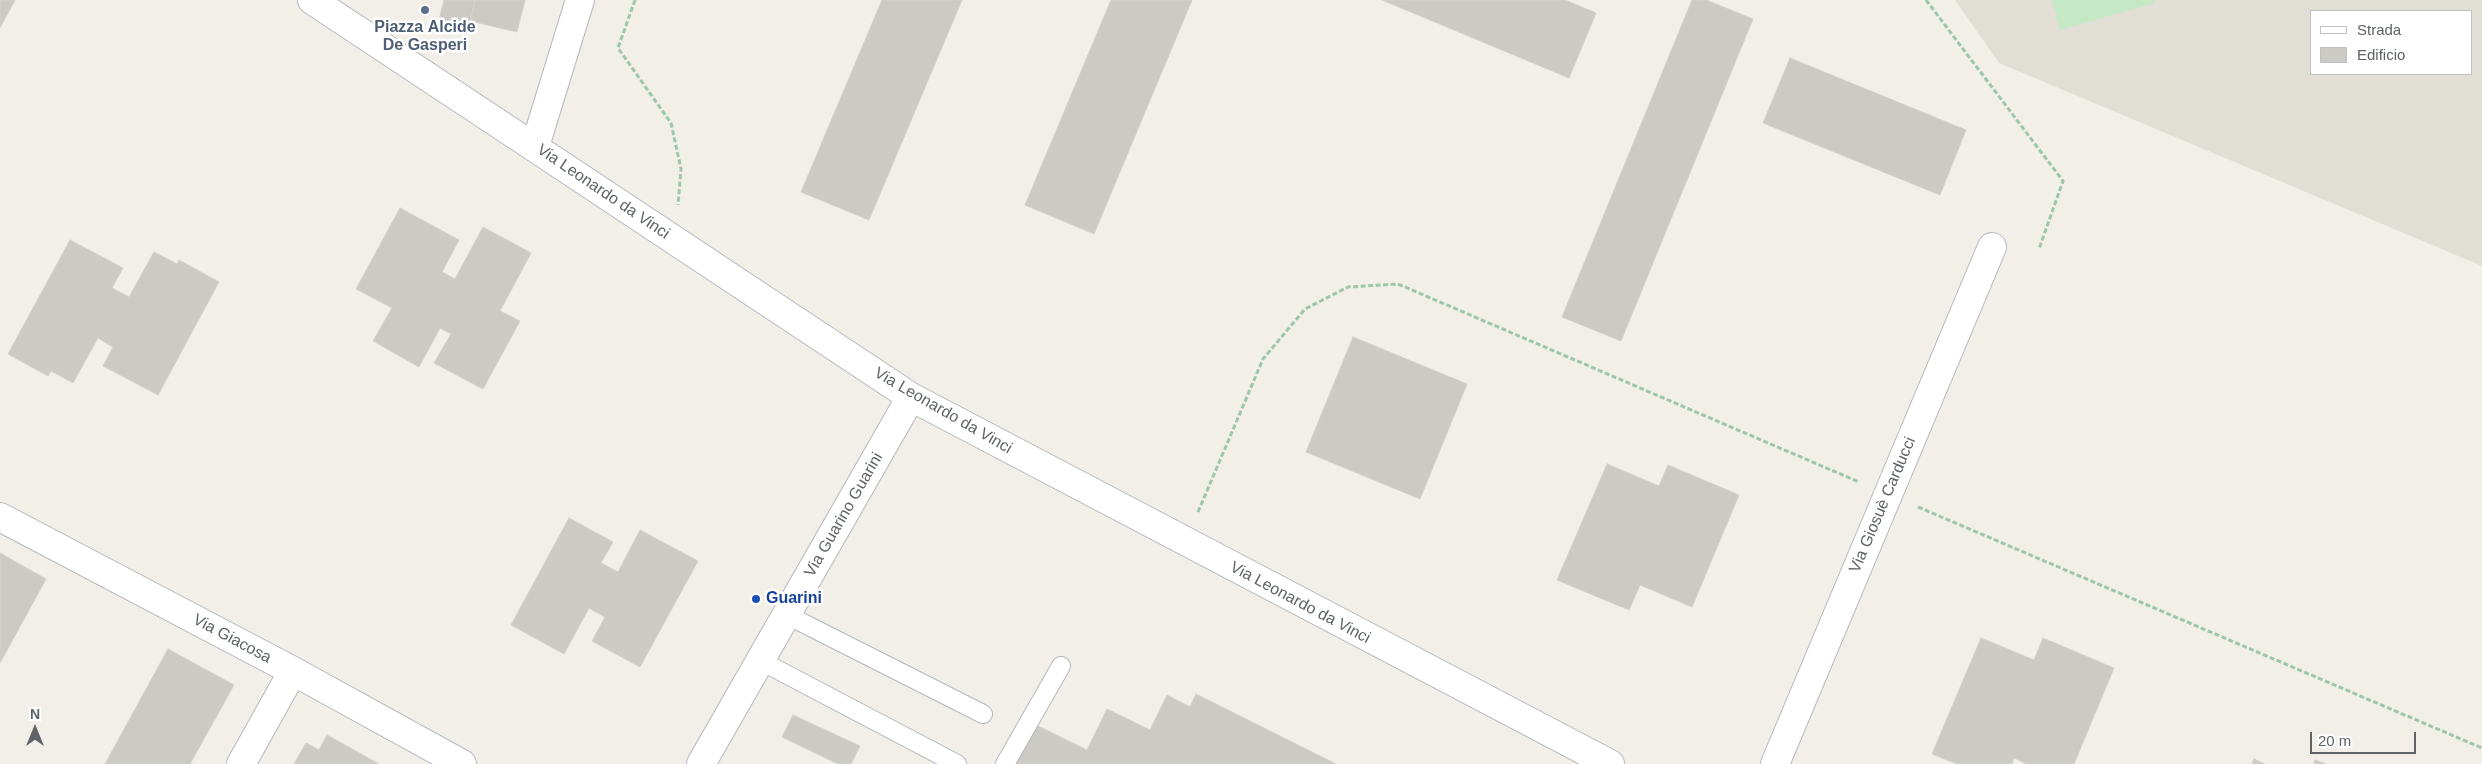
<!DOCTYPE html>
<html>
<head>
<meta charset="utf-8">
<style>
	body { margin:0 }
	#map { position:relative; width:2482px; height:764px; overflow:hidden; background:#f1efe8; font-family:Helvetica,sans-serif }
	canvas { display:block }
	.legend { position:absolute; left:2310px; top:10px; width:162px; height:65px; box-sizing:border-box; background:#fff; border:1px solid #bfc1c3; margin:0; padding:6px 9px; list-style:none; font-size:15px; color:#5f6368 }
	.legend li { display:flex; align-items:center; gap:10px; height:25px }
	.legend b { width:25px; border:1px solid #bfc1c3 }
	.north { position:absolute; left:10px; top:704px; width:50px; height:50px; -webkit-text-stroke:4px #fff; paint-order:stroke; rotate:0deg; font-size:14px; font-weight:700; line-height:20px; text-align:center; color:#5f6368 }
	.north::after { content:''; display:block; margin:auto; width:18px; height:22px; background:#5f6368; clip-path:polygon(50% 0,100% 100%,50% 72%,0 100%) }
	.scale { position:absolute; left:2310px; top:732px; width:106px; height:22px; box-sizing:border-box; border:2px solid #5f6368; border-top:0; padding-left:6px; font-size:15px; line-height:18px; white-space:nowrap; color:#5f6368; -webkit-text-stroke:4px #fff; paint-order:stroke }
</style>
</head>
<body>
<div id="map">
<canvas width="2482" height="764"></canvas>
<ul class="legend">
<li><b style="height:6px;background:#fff"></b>Strada</li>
<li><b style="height:14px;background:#cccac5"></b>Edificio</li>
</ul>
<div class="north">N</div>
<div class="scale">20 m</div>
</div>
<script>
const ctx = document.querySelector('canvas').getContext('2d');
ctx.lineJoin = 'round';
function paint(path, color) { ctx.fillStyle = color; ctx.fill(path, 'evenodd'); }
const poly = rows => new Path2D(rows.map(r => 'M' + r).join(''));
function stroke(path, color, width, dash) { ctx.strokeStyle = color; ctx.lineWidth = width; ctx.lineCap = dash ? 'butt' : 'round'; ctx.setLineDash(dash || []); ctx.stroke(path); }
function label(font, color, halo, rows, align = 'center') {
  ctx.font = font + ' Helvetica,sans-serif'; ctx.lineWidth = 5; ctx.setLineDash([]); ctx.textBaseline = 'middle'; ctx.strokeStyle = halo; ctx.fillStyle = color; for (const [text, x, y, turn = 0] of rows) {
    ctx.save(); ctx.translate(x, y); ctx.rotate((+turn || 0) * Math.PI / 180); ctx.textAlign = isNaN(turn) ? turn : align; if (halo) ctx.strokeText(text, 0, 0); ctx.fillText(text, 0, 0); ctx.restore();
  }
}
paint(poly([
	[1955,0,2482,0,2482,266,1999,63],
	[2311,11,2471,11,2471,74,2311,74]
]), '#e1ded6');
paint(poly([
	[2052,0,2154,0,2154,3,2060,30]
]), '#c5e8c5');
const building = poly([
	[0,0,15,0,0,28,0,0],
	[444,0,475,0,469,27,439,20,444,0],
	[475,0,525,0,517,32,470,21,475,0],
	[882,0,962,0,869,220,801,192,882,0],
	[1111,0,1192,0,1094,234,1025,205,1111,0],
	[1382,0,1565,0,1596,13,1569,78,1382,0],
	[1692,0,1706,0,1753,19,1621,341,1562,317,1692,0],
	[1790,58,1966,130,1940,195,1763,123,1790,58],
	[400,208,459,240,442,272,455,279,483,227,531,253,500,311,520,321,483,389,434,363,451,334,440,328,419,367,373,341,392,308,356,289,400,208],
	[70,240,123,268,112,288,129,297,154,252,177,264,179,260,219,282,158,395,103,366,113,347,98,338,73,383,51,371,48,376,8,354,70,240],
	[1353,337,1467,384,1420,499,1306,452,1353,337],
	[1607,464,1659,486,1668,465,1739,495,1692,607,1640,585,1629,610,1557,580,1607,464],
	[569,518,613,542,601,563,618,572,640,530,698,561,640,667,592,641,605,617,589,608,564,654,511,625,569,518],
	[0,553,46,579,0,663,0,553],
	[1981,638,2034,660,2043,638,2114,668,2074,764,2027,764,2014,758,2012,764,1957,764,1932,754,1981,638],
	[168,649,234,685,190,764,105,764,168,649],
	[1196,694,1336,764,1016,764,1036,725,1087,750,1107,709,1150,730,1167,695,1190,707,1196,694],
	[793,715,860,746,851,764,838,764,782,737,793,715],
	[327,735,379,764,294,764,306,743,319,750,327,735],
	[2254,759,2265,764,2252,764,2254,759],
	[2315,760,2326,764,2314,764,2315,760]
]);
paint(building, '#cccac5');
stroke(building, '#d6d1c6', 1);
const service = poly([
	[787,615,983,714],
	[761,661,957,764],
	[1005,764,1061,666]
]);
const minor = poly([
	[312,0,911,397,1610,764],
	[535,146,580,0],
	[0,517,293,671,462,764],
	[241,764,293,671],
	[701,764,911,397],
	[1775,764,1992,247]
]);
stroke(service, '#b5b8bc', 20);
stroke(minor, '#b5b8bc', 30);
stroke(poly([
	[635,0,618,48,671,123,681,169,678,205],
	[1926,0,2063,181,2039,249],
	[1918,507,2482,748],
	[1198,512,1263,359,1305,309,1348,287,1398,284,1859,482]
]), '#9cc7a9', 3, [5, 2.5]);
stroke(service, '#fff', 18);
stroke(minor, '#fff', 28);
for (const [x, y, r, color] of [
	[425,10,5,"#5c6f8a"],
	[756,599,5,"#1a4fb4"]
]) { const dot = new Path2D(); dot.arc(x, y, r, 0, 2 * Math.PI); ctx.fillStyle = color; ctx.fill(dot); stroke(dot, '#fff', 2); }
label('bold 16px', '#4e5e75', '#fff', [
	["Piazza Alcide",425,28],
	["De Gasperi",425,46]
]);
label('16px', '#5f6368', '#fff', [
	["Via Leonardo da Vinci",603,192,34],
	["Via Leonardo da Vinci",943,411,30],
	["Via Giosuè Carducci",1883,505,-67],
	["Via Guarino Guarini",844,515,-60],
	["Via Leonardo da Vinci",1300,603,28],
	["Via Giacosa",232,639,28]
]);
label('bold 16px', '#164399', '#fff', [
	["Guarini",766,599]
], 'left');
</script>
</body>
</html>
